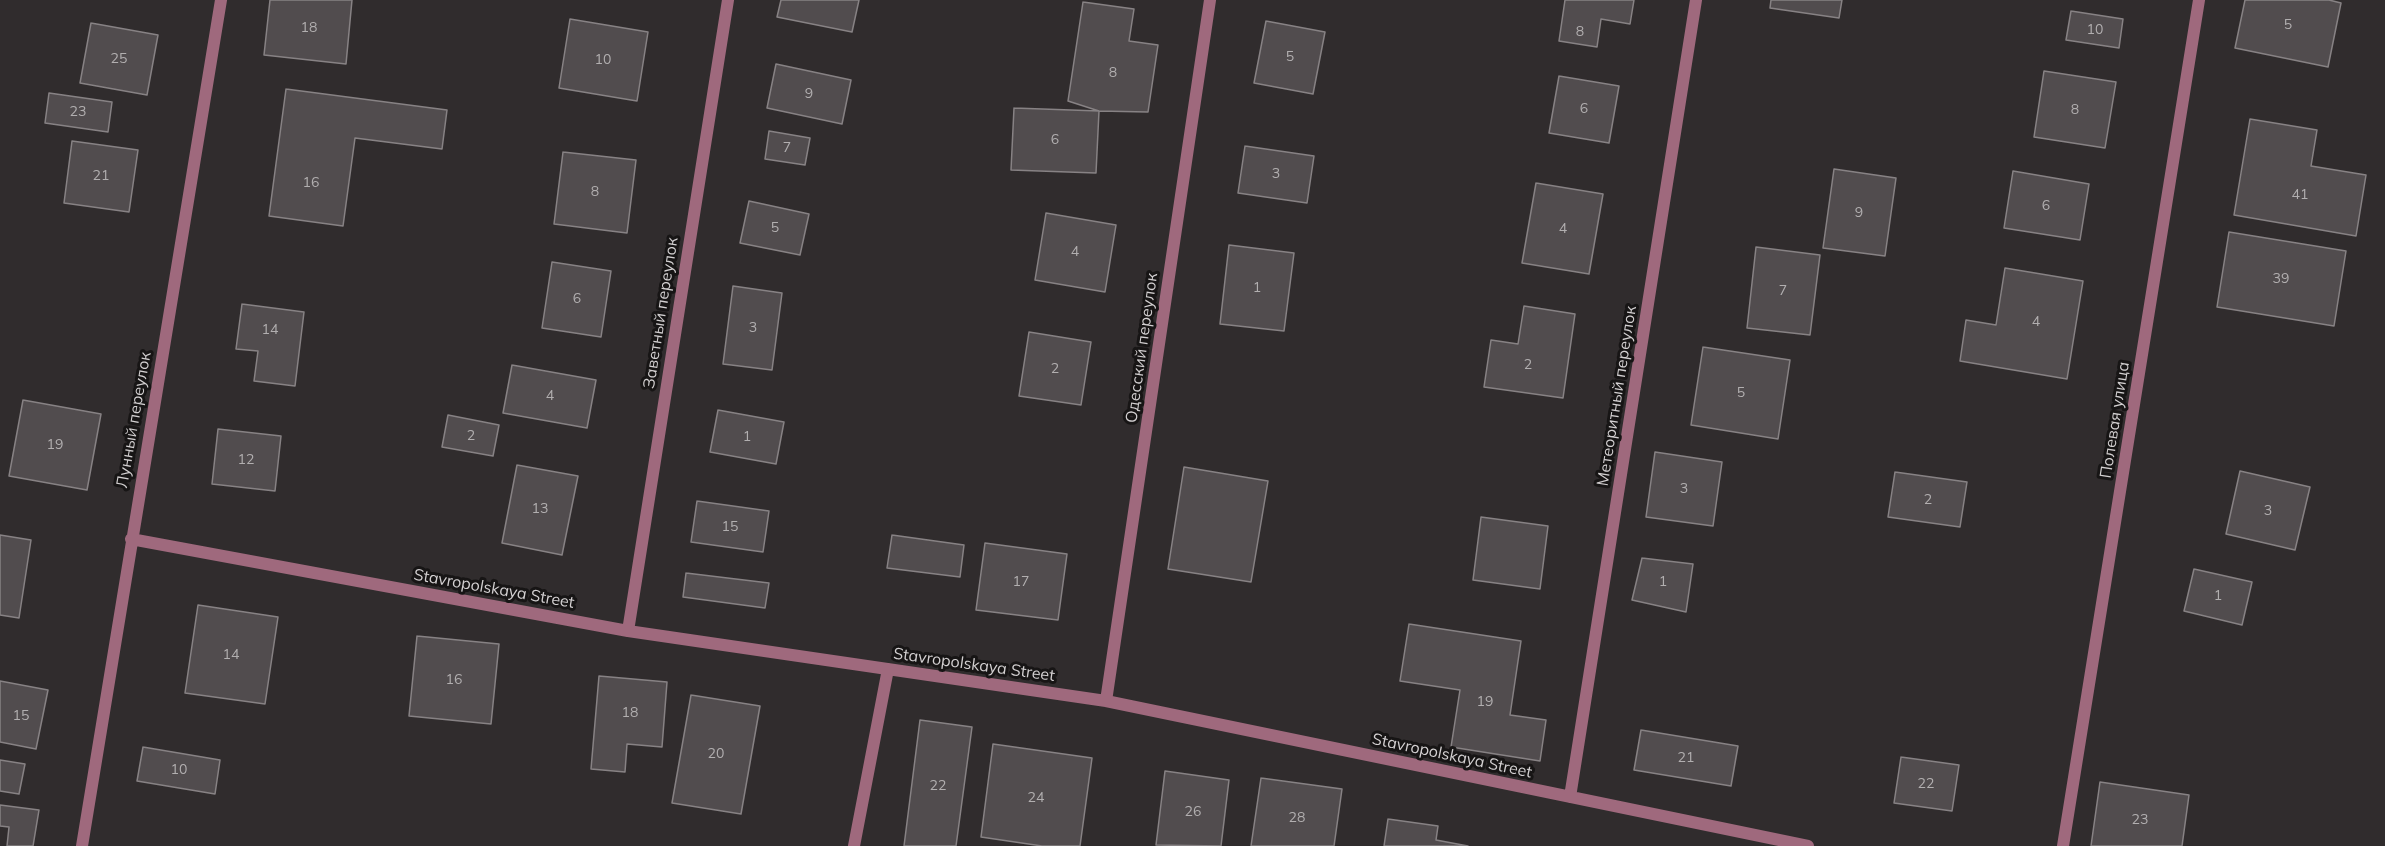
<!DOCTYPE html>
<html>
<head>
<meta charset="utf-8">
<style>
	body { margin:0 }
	canvas { display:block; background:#302c2d }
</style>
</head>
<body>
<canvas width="2385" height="846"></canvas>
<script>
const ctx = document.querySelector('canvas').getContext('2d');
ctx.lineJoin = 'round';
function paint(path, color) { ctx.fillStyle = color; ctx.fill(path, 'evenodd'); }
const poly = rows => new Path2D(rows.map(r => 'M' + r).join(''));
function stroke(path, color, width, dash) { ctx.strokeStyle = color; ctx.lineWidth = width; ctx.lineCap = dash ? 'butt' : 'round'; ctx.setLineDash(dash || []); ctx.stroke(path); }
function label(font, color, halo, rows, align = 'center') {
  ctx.font = font + ' Mulish,sans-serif'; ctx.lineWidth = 6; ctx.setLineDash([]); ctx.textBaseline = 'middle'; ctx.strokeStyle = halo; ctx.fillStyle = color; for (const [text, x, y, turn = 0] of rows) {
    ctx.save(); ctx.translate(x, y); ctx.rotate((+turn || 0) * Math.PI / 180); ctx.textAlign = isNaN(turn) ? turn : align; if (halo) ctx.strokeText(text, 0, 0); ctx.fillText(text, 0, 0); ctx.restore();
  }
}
const building = poly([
	[270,0,352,0,346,64,264,55,270,0],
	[781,0,859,0,852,32,777,17,781,0],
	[1565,0,1634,0,1630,24,1601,19,1597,47,1559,41,1565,0],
	[1771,0,1842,0,1839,18,1770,8,1771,0],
	[2245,0,2329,0,2341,3,2328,67,2235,48,2245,0],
	[1083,2,1134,9,1129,41,1158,45,1148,112,1099,111,1068,101,1083,2],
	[2071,11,2123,19,2119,48,2066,40,2071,11],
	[570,19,648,32,637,101,559,88,570,19],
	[1266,21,1325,32,1313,94,1254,83,1266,21],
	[91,23,158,35,147,95,80,83,91,23],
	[776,64,851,80,842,124,767,108,776,64],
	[2044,71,2116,82,2105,148,2034,137,2044,71],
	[1559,76,1619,86,1609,143,1549,133,1559,76],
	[286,89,447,110,442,149,355,138,343,226,269,216,286,89],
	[49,93,112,102,108,132,45,123,49,93],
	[1014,108,1099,111,1096,173,1011,170,1014,108],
	[2250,119,2317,130,2311,166,2366,175,2356,236,2234,215,2250,119],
	[769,131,810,138,805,165,765,159,769,131],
	[72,141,138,150,129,212,64,203,72,141],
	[1245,146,1314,156,1307,203,1238,193,1245,146],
	[563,152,636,160,627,233,554,224,563,152],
	[1834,169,1896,178,1885,256,1823,248,1834,169],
	[2013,171,2089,184,2080,240,2004,228,2013,171],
	[1536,183,1603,194,1589,274,1522,263,1536,183],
	[749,201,809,214,800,255,740,243,749,201],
	[1046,213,1116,225,1105,292,1035,280,1046,213],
	[2229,232,2346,251,2334,326,2217,307,2229,232],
	[1229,245,1294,253,1284,331,1220,324,1229,245],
	[1756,247,1820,255,1810,335,1747,328,1756,247],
	[552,262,611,271,601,337,542,328,552,262],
	[2005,268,2083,281,2067,379,1960,361,1966,320,1996,325,2005,268],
	[733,286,782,293,772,370,723,364,733,286],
	[242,304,304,312,295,386,254,381,258,351,236,349,242,304],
	[1524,306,1575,314,1563,398,1484,387,1491,340,1518,344,1524,306],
	[1029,332,1091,342,1081,405,1019,396,1029,332],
	[1703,347,1790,360,1778,439,1691,425,1703,347],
	[512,365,596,380,587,428,503,413,512,365],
	[23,400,101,414,87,490,9,476,23,400],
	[718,410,784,422,776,464,710,452,718,410],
	[448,415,499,425,493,456,442,447,448,415],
	[218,429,281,436,275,491,212,484,218,429],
	[1655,452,1722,462,1713,526,1646,517,1655,452],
	[517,465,578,476,562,555,502,543,517,465],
	[1184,467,1268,481,1251,582,1168,569,1184,467],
	[2240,471,2310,487,2295,550,2226,534,2240,471],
	[1895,472,1967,482,1960,527,1888,517,1895,472],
	[697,501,769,511,763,552,691,542,697,501],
	[1481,517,1548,526,1540,589,1473,580,1481,517],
	[0,535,31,540,19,618,0,615,0,535],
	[892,535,964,545,960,577,887,568,892,535],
	[985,543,1067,554,1058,620,976,610,985,543],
	[1642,558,1693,564,1686,612,1632,600,1642,558],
	[2194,569,2252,582,2242,625,2184,611,2194,569],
	[686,573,769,583,765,608,683,597,686,573],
	[198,605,278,617,265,704,185,693,198,605],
	[1409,624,1521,641,1510,715,1546,720,1540,761,1451,747,1460,690,1400,681,1409,624],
	[417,636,499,644,491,724,409,716,417,636],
	[599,676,667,682,662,747,627,744,625,772,591,769,599,676],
	[0,681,48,690,36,749,0,742,0,681],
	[691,695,760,706,741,814,672,803,691,695],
	[920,720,972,727,956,846,904,846,920,720],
	[1641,730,1738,746,1731,786,1634,770,1641,730],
	[993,744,1092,758,1080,846,1042,846,981,837,993,744],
	[143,747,220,760,215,794,137,781,143,747],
	[1901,757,1959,765,1952,811,1894,803,1901,757],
	[0,760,25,764,19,794,0,791,0,760],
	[1165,771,1229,780,1221,846,1156,845,1165,771],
	[1261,778,1342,789,1334,846,1251,846,1261,778],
	[2100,782,2189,795,2182,846,2091,846,2100,782],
	[0,805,39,810,33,846,7,846,9,827,0,826,0,805],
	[1388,819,1438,826,1436,840,1468,846,1384,846,1388,819]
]);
paint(building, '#514c4e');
stroke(building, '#878284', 1.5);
stroke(poly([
	[131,539,628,631,1106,701,1808,846],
	[628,631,728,0],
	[1106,701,1210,0],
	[1570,797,1696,0],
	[82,846,221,0],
	[854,846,888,669],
	[2063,846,2199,0]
]), '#9f697d', 12);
label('14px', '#b2afb0', null, [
	["5",2288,25],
	["18",309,28],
	["10",2095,30],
	["8",1580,32],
	["5",1290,57],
	["25",119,59],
	["10",603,60],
	["8",1113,73],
	["9",809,94],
	["6",1584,109],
	["8",2075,110],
	["23",78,112],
	["6",1055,140],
	["7",787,148],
	["3",1276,174],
	["21",101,176],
	["16",311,183],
	["8",595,192],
	["41",2300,195],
	["6",2046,206],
	["9",1859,213],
	["5",775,228],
	["4",1563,229],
	["4",1075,252],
	["39",2281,279],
	["1",1257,288],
	["7",1783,291],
	["6",577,299],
	["4",2036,322],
	["3",753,328],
	["14",270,330],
	["2",1528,365],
	["2",1055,369],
	["5",1741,393],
	["4",550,396],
	["2",471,436],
	["1",747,437],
	["19",55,445],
	["12",246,460],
	["3",1684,489],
	["2",1928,500],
	["13",540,509],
	["3",2268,511],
	["15",730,527],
	["17",1021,582],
	["1",1663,582],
	["1",2218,596],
	["14",231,655],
	["16",454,680],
	["19",1485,702],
	["18",630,713],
	["15",21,716],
	["20",716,754],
	["21",1686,758],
	["10",179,770],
	["22",1926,784],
	["22",938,786],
	["24",1036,798],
	["26",1193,812],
	["28",1297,818],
	["23",2140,820]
]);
label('16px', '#d3d0d1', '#171515', [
	["Заветный переулок",661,313,-81],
	["Одесский переулок",1142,348,-82],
	["Метеоритный переулок",1617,396,-81],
	["Лунный переулок",134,420,-80],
	["Полевая улица",2115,420,-81],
	["Stavropolskaya Street",494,589,10],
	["Stavropolskaya Street",974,665,8],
	["Stavropolskaya Street",1452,756,12]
]);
</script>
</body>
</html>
